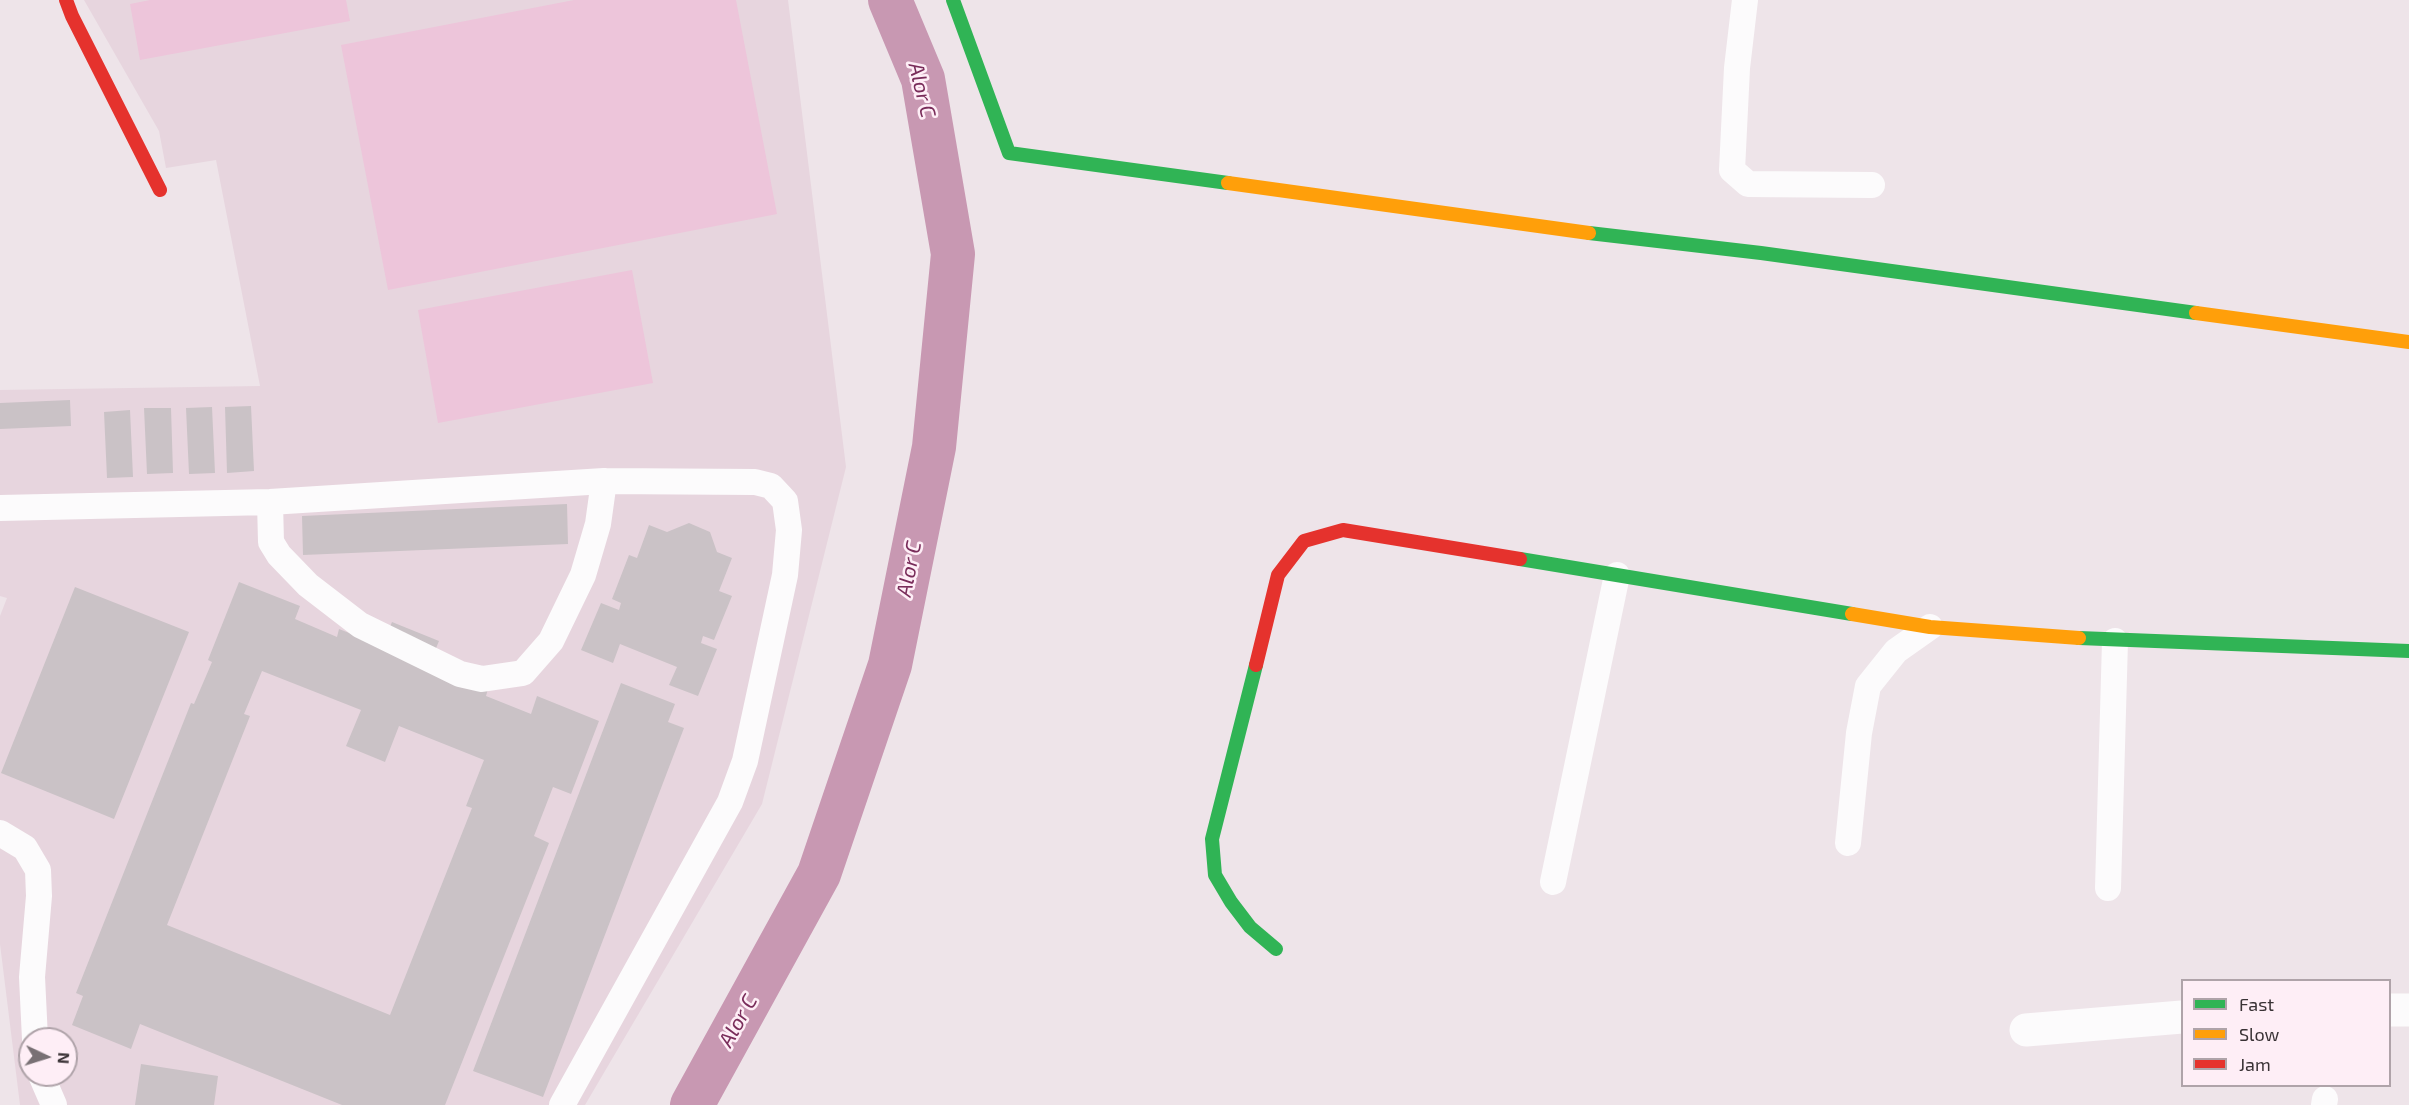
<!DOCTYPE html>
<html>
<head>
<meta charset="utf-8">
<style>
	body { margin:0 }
	#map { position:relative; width:2409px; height:1105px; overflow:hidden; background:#eee4e9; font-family:"Exo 2",sans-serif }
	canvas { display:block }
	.legend { position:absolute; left:2181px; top:979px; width:210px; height:108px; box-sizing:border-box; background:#feeef6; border:2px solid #afa3a9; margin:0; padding:8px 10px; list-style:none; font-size:18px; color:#393235 }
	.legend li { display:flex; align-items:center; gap:12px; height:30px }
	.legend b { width:30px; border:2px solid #afa3a9 }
	.north { position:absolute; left:18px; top:1027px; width:60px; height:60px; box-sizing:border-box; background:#feeef6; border:2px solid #afa3a9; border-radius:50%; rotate:94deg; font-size:16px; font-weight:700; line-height:24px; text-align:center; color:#393235 }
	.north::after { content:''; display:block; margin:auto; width:21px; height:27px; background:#787074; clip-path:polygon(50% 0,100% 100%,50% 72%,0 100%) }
</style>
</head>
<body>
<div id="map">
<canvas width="2409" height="1105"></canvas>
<ul class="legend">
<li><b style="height:8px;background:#30b455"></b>Fast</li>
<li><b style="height:8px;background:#ff9f0a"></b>Slow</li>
<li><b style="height:8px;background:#e5322d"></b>Jam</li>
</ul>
<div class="north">N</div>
</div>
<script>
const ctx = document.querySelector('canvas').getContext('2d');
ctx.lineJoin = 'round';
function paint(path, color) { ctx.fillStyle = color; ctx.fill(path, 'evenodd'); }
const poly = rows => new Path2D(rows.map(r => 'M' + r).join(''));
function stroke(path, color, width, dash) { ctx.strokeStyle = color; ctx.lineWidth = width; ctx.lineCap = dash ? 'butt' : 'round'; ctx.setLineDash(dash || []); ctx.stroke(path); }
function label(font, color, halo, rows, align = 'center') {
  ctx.font = font + ' "Exo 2",sans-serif'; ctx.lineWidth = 5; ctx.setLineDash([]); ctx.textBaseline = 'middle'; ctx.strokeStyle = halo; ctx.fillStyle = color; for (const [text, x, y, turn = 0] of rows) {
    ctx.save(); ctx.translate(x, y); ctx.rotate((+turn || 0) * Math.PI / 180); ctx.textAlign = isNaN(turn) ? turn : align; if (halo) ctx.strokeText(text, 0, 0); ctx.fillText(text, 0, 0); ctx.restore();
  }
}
paint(poly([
	[84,0,788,0,846,467,762,804,585,1105,20,1105,0,944,0,616,7,598,0,596,0,390,260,386,216,160,166,168,159,131],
	[30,1039,66,1039,66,1075,30,1075]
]), '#e7d5de');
paint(poly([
	[150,0,346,0,350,21,140,60,130,4],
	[574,0,736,0,777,214,388,290,341,45],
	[632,270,653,383,438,423,418,310]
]), '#edc5da');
stroke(poly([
	[692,1105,819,874,890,665,934,447,953,254,923,79,890,0]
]), '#c898b2', 44);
paint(poly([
	[70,400,71,426,0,429,0,403],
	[251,406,254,471,227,473,225,407],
	[212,407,215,473,189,474,186,408],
	[144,408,171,408,173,473,147,474],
	[130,410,133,477,107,478,104,412],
	[567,504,568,544,303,555,302,516],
	[689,523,710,532,717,552,732,558,719,591,732,596,714,640,703,636,701,643,717,649,698,696,669,685,677,667,620,644,613,663,581,650,601,603,619,610,621,603,612,599,629,555,637,558,649,525,667,532],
	[239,582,300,606,295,619,337,637,339,629,382,646,392,622,439,641,429,665,488,689,486,696,531,714,537,696,599,721,571,794,553,787,534,836,549,843,445,1105,342,1105,140,1024,131,1049,72,1025,83,996,76,993,191,703,194,704,212,662,208,660],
	[262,671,361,710,346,746,385,762,399,726,484,760,466,806,472,808,390,1015,167,925,250,716,244,714],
	[75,587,189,632,114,819,1,773],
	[621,683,675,704,668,722,684,728,543,1097,473,1071],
	[141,1064,218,1076,214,1105,135,1105]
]), '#cac2c6');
stroke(poly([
	[1745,0,1737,68,1732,170,1748,184,1872,185],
	[270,502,271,542,279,555,308,585,360,625,460,674,482,679,523,673,551,641,583,575,598,524,604,481],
	[0,508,270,502,604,481,755,482,771,486,785,501,789,530,785,575,745,761,730,802,562,1105],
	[0,833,25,848,38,870,39,896,32,977,35,1039],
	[1848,843,1859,733,1868,686,1896,651,1930,627],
	[1553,882,1617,575],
	[2108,888,2115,641],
	[41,1075,54,1105],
	[2324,1105,2325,1099]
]), '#fcfbfc', 26);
stroke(poly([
	[2390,1010,2409,1010],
	[2026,1030,2182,1017]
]), '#fcfbfc', 33);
stroke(poly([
	[953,0,1009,153,1228,183],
	[1589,233,1761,253,2196,313],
	[1520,559,1852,614],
	[2079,638,2409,651],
	[1256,665,1212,839,1215,875,1231,902,1250,927,1276,949]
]), '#30b455', 14);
stroke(poly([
	[1228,183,1589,233],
	[2196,313,2409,342],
	[1852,614,1930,627,2079,638]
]), '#ff9f0a', 14);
stroke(poly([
	[66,0,72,16,160,190],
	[1256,665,1278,575,1304,541,1343,530,1520,559]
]), '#e5322d', 14);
label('italic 21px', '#792c5a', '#feeef6', [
	["Alor C",922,90,76],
	["Alor C",909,569,-79],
	["Alor C",738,1021,-61]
]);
</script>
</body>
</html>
